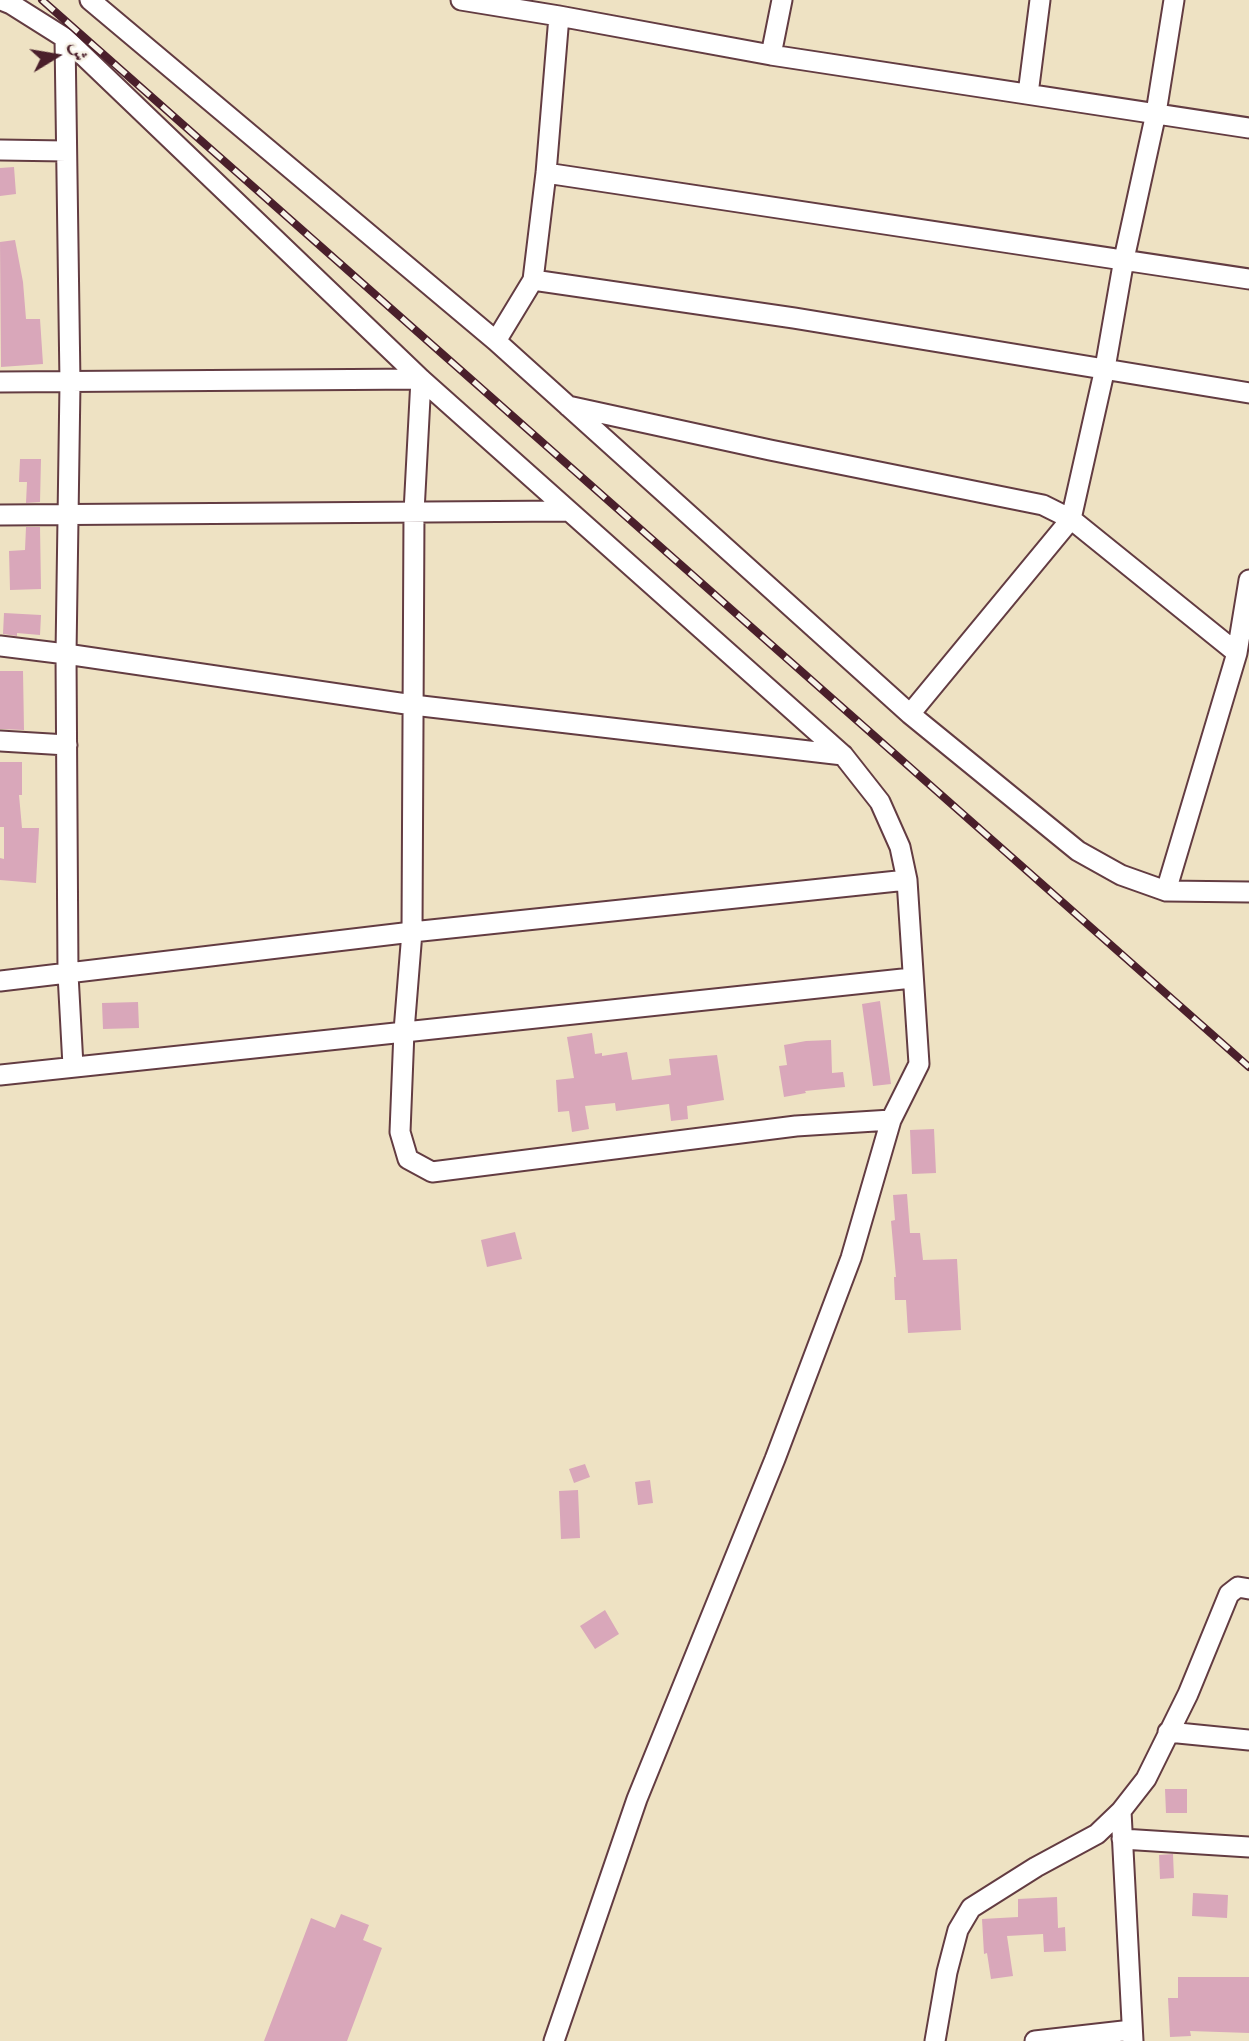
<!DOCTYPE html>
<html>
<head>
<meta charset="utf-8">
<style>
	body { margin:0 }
	#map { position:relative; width:1249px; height:2041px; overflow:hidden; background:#eee2c3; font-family:"Sorts Mill Goudy",Amiri,serif }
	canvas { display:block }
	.north { position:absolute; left:21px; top:21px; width:70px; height:70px; -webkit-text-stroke:5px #f7f3e8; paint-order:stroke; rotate:79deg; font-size:19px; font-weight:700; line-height:28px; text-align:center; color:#4a1f2b }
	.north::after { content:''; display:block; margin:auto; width:24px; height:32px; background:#4a1f2b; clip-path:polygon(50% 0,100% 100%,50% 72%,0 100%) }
</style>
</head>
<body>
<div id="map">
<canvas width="1249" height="2041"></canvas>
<div class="north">ش</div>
</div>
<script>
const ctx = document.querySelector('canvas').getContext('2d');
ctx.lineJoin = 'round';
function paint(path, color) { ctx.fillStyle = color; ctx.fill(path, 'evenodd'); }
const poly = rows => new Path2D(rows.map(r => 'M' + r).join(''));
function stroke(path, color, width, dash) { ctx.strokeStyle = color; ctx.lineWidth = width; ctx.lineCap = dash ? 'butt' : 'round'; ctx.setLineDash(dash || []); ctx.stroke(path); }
paint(poly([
	[14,167,16,194,0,196,0,168],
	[15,240,23,282,26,319,40,319,43,364,1,367,0,242],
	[20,459,41,459,40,502,26,503,27,482,19,482],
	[26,527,40,527,41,589,10,590,9,551,25,550],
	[4,613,41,615,40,635,17,633,17,636,3,634],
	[0,671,23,671,24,730,0,729],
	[0,762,22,762,22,795,19,795,22,828,39,828,36,883,0,880,0,858,4,859,4,827,0,827],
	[880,1001,891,1084,873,1086,862,1004],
	[138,1002,139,1028,103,1029,102,1003],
	[592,1033,595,1054,602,1053,602,1056,627,1052,632,1080,671,1075,669,1059,717,1055,724,1100,687,1106,688,1119,671,1121,669,1104,616,1111,615,1103,585,1106,589,1129,572,1132,569,1111,558,1112,556,1080,574,1078,567,1037],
	[831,1040,832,1073,843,1072,845,1087,805,1091,806,1093,784,1097,779,1066,787,1065,784,1045,806,1041],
	[934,1129,936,1173,912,1174,910,1130],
	[907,1194,910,1233,920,1233,923,1260,957,1259,961,1330,908,1333,906,1300,895,1300,894,1277,896,1277,891,1221,895,1220,893,1195],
	[515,1232,522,1259,487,1267,481,1240],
	[585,1464,590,1477,574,1483,569,1469],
	[650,1480,653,1503,638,1505,635,1482],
	[578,1490,580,1538,561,1539,559,1491],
	[605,1610,619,1634,595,1649,580,1626],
	[1165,1789,1187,1789,1187,1813,1166,1813],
	[1173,1854,1174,1878,1160,1879,1159,1855],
	[1193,1893,1228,1895,1227,1918,1192,1916],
	[1057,1897,1058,1928,1065,1927,1066,1951,1044,1952,1043,1934,1007,1936,1013,1976,991,1979,987,1953,984,1954,982,1919,1018,1917,1018,1899],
	[341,1914,369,1925,363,1940,382,1948,347,2041,264,2041,311,1918,335,1928],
	[1178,1977,1249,1977,1249,2033,1190,2031,1191,2036,1170,2037,1168,1998,1178,1998]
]), '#d9a7ba');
const street = poly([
	[1,0,11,4,65,38,421,379,843,755,880,802,900,847,907,880,919,1064,891,1120,851,1258,775,1459,637,1799,554,2041],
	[90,0,496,341,910,714,1078,851,1121,875,1166,891,1249,892],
	[461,0,559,16,771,55,1249,128],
	[65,38,70,383,66,654,68,974,73,1066],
	[771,55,782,0],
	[1028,94,1040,0],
	[0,150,66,151],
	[546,173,1249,279],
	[533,280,794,318,1249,393],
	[496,341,533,280,546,173,559,16],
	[0,382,421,379,414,512,412,932,404,1031,400,1132,408,1159,432,1172,796,1126,891,1120],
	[568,406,770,450,1043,505,1071,519,1237,653],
	[0,515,568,511],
	[0,646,66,654,413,705,843,755],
	[910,714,1071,519,1105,368,1124,259,1156,113,1174,0],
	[0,741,67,745],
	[1166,891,1237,653,1249,580],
	[0,981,412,932,907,880],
	[0,1075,912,978],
	[1168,1732,1249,1740],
	[1121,1811,1133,2041],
	[1122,1839,1249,1847],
	[935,2041,947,1972,958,1930,971,1908,1036,1867,1097,1834,1121,1811,1146,1779,1188,1694,1229,1594,1238,1587,1249,1589],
	[1035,2041,1132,2030]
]);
stroke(street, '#633c42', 23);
stroke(street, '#fff', 19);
const rail = poly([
	[42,0,1249,1067]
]);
stroke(rail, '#4a1f2b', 8);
stroke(rail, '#f7f3e8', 5, [16]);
</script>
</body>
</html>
